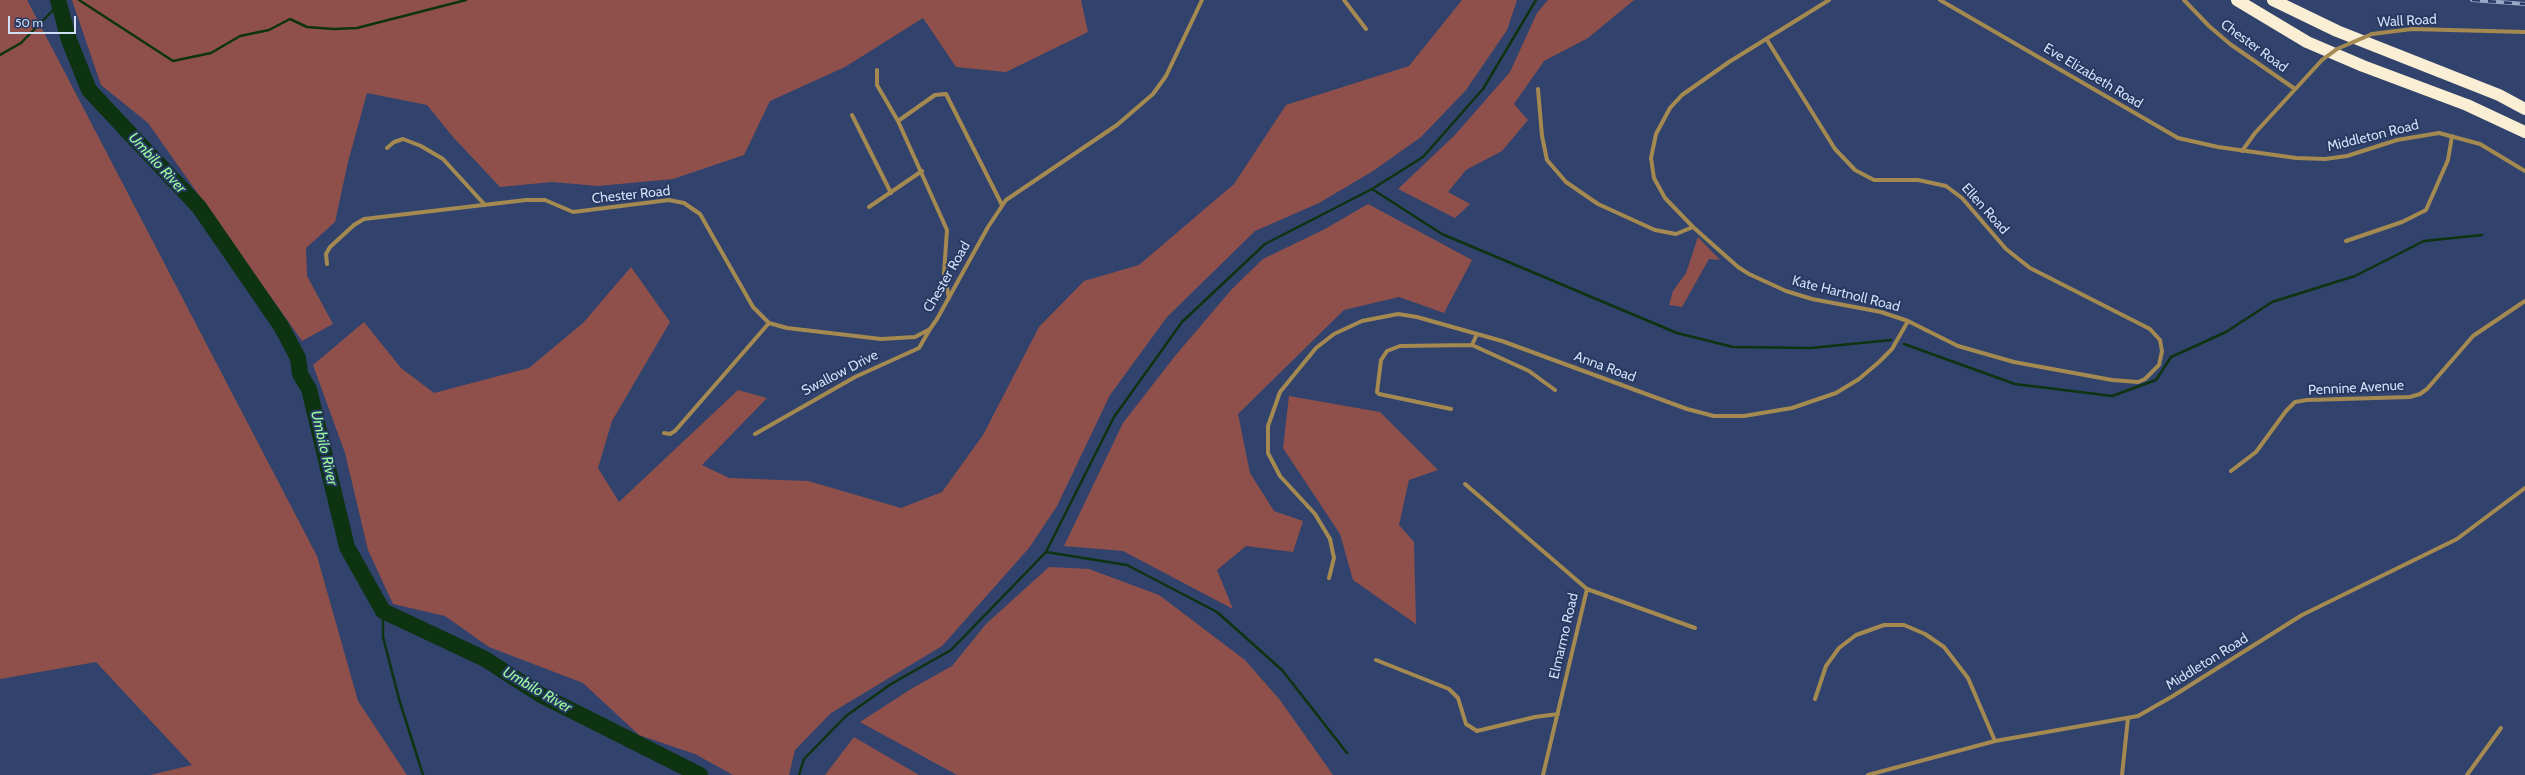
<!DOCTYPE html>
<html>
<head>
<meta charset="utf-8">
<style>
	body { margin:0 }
	#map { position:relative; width:2525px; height:775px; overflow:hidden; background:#31436c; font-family:Cabin,sans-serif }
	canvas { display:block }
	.scale { position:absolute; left:8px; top:16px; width:68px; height:18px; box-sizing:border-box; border:2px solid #d1def7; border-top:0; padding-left:5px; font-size:12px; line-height:14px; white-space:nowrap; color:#d1def7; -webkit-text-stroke:3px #273961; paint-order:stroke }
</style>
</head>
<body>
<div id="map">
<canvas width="2525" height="775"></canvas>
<div class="scale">50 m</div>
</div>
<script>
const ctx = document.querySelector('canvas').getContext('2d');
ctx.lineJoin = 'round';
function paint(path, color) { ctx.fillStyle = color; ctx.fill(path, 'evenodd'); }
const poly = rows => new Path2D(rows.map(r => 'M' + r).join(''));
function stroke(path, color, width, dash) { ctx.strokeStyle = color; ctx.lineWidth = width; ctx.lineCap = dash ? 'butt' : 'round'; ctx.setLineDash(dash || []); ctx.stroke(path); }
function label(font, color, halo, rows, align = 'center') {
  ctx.font = font + ' Cabin,sans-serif'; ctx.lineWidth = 4; ctx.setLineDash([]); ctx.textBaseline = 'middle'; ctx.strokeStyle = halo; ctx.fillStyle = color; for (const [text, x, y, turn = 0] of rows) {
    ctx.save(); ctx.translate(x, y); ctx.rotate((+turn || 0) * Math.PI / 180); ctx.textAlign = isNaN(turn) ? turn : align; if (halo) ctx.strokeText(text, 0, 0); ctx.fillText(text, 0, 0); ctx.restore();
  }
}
paint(poly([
	[0,0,27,0,317,556,358,701,407,775,150,775,192,765,96,662,0,679],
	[72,0,1081,0,1088,32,1006,72,956,67,923,18,845,67,770,101,744,155,673,179,598,186,552,182,500,187,453,137,427,105,367,93,348,162,335,222,306,248,307,276,333,324,302,341,148,123,101,85],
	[1462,0,1517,0,1507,30,1466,90,1421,137,1373,171,1319,203,1255,231,1167,317,1110,395,1057,506,1029,548,942,646,831,713,795,750,789,775,733,775,695,754,639,735,583,683,489,647,445,616,393,604,368,550,345,453,313,365,364,322,401,368,434,393,529,368,583,323,631,267,670,322,612,421,598,468,619,502,738,390,767,398,702,465,729,478,808,481,901,508,942,492,983,435,1039,327,1084,281,1139,265,1234,184,1286,105,1409,66],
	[1548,0,1634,0,1588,38,1544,61,1514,104,1528,120,1502,151,1466,170,1448,192,1470,204,1455,218,1398,189,1455,135,1510,72,1537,13],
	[1368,204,1472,260,1444,313,1399,297,1344,310,1238,414,1250,473,1274,511,1303,521,1293,552,1246,546,1217,570,1233,609,1123,551,1064,546,1123,423,1175,356,1232,289,1263,259,1325,229],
	[1698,237,1720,260,1709,259,1682,307,1669,305,1673,291,1686,273],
	[1289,396,1380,412,1438,470,1409,480,1399,525,1414,542,1416,624,1353,580,1340,534,1283,448],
	[1049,567,1089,569,1159,595,1245,660,1280,700,1333,775,957,775,860,722,911,689,952,666,986,624],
	[854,737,919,775,825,775]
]), '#8f504b');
stroke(poly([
	[79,0,173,61,211,53,240,36,269,30,290,19,307,27,334,29,357,28,466,0],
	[0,55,21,43,59,4],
	[1372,189,1442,234,1677,333,1733,347,1811,348,1891,340],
	[1904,344,2015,384,2112,396,2156,380,2171,357,2226,332,2272,302,2355,276,2424,241,2482,235],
	[1046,552,1127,565,1217,612,1282,670,1347,753],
	[383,611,383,637,399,699,423,775],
	[799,775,804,759,846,716,891,684,951,650,1046,552,1114,417,1182,322,1265,244,1372,189,1423,157,1483,89,1536,0]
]), '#0d3310', 2.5);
stroke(poly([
	[58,0,69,40,89,90,199,207,281,326,298,358,300,374,309,389,347,547,383,611,485,659,541,695,700,775]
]), '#0d3310', 16);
stroke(poly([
	[1344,0,1366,29],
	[1940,0,2178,138,2218,147,2296,158,2325,159,2347,156,2397,140,2439,133,2480,144,2525,171],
	[2184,0,2209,26,2230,44,2295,89],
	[2372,34,2412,29,2525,32],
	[1767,40,1835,149,1855,170,1874,180,1918,180,1946,186,1962,198,2006,249,2030,268,2150,329,2160,340,2162,351,2159,365,2145,379,2138,382,2112,380,2014,362,1958,346,1908,321,1881,312,1812,299,1786,291,1749,274,1738,267,1693,227,1665,198,1654,178,1651,158,1656,134,1670,108,1682,95,1729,62,1829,0],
	[877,70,877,85,898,121],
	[1538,89,1542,136,1547,160,1566,182,1598,204,1655,230,1676,234,1693,227],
	[852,115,891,193],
	[387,148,394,142,403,139,421,146,443,159,485,205],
	[2242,151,2255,133,2322,60],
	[869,207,922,171],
	[2346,241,2402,222,2426,210,2448,160,2452,136],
	[327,264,326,254,330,247,354,225,364,219,526,200,545,200,573,212,669,200,684,203,700,214,753,307,769,323,787,328,881,339,915,337,930,329,937,319,988,227,1006,200,1117,125,1153,94,1166,76,1202,0],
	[949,298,944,273,947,230,898,121,935,95,946,94,1002,205],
	[1472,345,1529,371,1555,390],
	[1451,409,1379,394,1377,392,1381,360,1387,351,1400,346,1472,345,1477,334],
	[664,433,670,434,675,431,769,323],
	[755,434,855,377,919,348,930,329],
	[2231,471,2256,452,2286,411,2295,402,2307,400,2410,397,2420,394,2427,389,2473,336,2525,301],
	[1465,484,1587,589,1543,775],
	[1329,578,1334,558,1330,539,1315,514,1280,476,1268,453,1268,426,1280,392,1316,348,1334,334,1362,321,1398,314,1417,317,1502,341,1687,409,1714,416,1744,416,1792,408,1836,393,1859,379,1879,362,1892,349,1908,321],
	[1587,589,1695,628],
	[1376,660,1449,689,1458,698,1466,724,1477,731,1535,717,1558,714],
	[1815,699,1826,666,1839,648,1856,635,1884,625,1904,625,1925,634,1944,647,1968,678,1995,741],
	[1868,775,1995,741,2138,716,2173,696,2302,615,2457,539,2525,488],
	[2122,775,2128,718],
	[2467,775,2501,728]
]), '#a48950', 4);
stroke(poly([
	[2237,0,2307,42,2363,66,2467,105,2525,132],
	[2273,0,2337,31,2499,95,2525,109]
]), '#faeed4', 12);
const rail = poly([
	[2472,0,2525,4]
]);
stroke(rail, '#9aa9c7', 4);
stroke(rail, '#273961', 2.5, [8]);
stroke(poly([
	[2322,60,2337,49,2372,34]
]), '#a48950', 4);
label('14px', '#d1def7', '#273961', [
	["Wall Road",2407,21,-3],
	["Chester Road",2254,46,36],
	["Eve Elizabeth Road",2093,76,31],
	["Middleton Road",2373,136,-14],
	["Chester Road",631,195,-6],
	["Ellen Road",1985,209,48],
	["Chester Road",947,277,-60],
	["Kate Hartnoll Road",1846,294,14],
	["Anna Road",1605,367,20],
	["Swallow Drive",840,373,-27],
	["Pennine Avenue",2356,388,-3],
	["Elmarmo Road",1564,636,-77],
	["Middleton Road",2207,662,-32]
]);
label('italic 15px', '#9af89d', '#273961', [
	["Umbilo River",157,163,47],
	["Umbilo River",324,448,77],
	["Umbilo River",537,690,30]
]);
</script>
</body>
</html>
